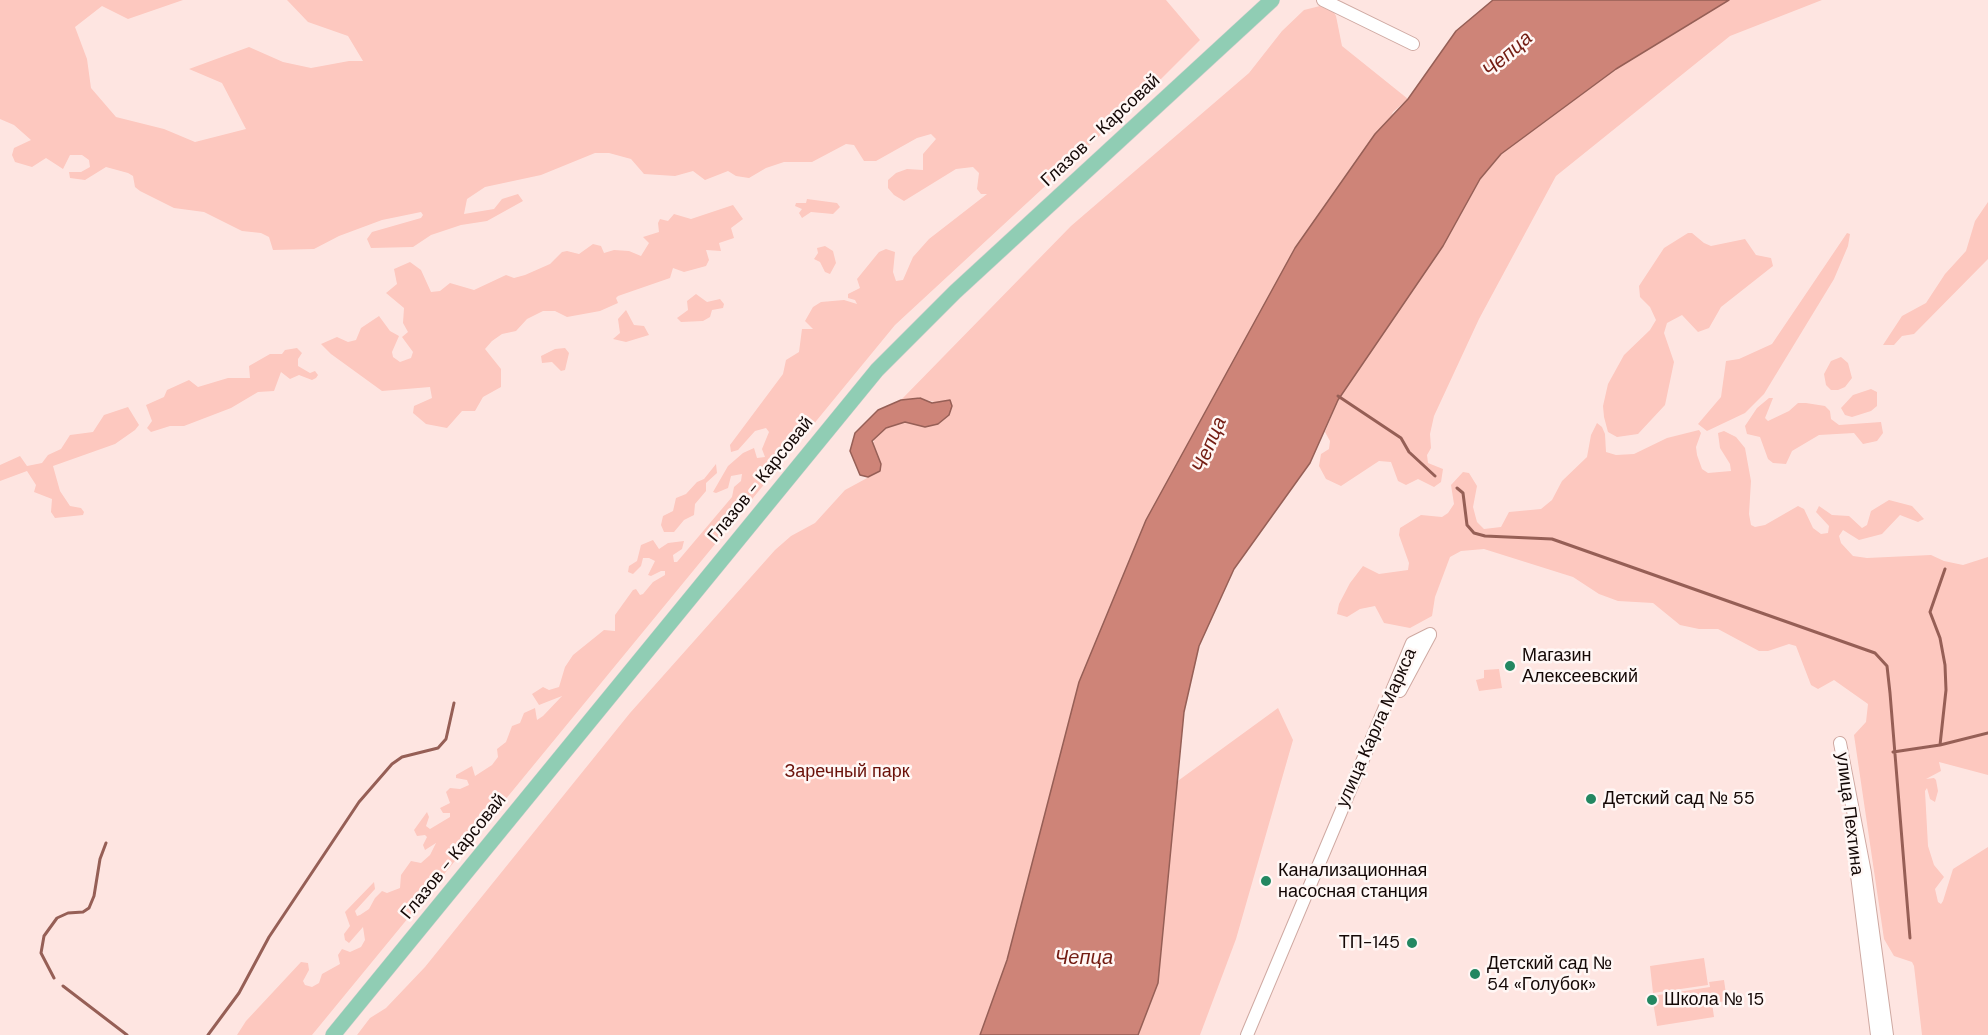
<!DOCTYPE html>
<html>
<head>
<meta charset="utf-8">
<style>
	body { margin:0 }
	canvas { display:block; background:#fee5e1 }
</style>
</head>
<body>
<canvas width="1988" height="1035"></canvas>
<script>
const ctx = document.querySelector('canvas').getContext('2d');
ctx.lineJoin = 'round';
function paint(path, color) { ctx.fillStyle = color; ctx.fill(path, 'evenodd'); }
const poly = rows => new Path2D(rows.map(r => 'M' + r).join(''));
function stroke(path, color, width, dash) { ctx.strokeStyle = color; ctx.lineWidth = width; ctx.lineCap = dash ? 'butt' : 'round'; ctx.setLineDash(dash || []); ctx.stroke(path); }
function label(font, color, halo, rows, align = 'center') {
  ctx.font = font + ' "DM Sans",sans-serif'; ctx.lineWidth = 5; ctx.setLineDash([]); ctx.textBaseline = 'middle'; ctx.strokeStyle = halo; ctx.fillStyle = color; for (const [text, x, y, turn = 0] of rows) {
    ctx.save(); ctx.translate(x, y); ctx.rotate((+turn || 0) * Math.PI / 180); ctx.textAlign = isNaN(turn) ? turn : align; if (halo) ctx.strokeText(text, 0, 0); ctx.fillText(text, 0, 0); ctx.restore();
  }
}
paint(poly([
	[0,0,183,0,128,19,102,6,75,27,87,59,91,88,116,117,164,129,195,142,246,129,222,83,189,69,249,47,283,62,311,68,349,61,363,61,348,36,308,22,287,0,1166,0,1200,40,1161,79,895,325,312,1035,237,1035,246,1021,301,962,308,963,309,970,303,981,305,985,312,987,319,983,322,974,340,964,338,955,342,949,350,952,361,947,365,940,363,927,349,943,345,940,344,934,350,926,345,912,374,882,375,889,355,911,357,916,360,915,369,909,375,898,382,891,387,893,400,888,401,875,411,861,421,863,430,855,436,843,425,850,423,845,427,837,425,835,417,836,414,830,427,812,429,817,426,826,430,829,450,817,450,813,443,813,440,808,450,803,446,792,450,788,460,789,469,785,467,780,456,778,456,775,472,766,475,776,492,765,498,757,497,749,506,742,512,726,520,723,524,713,535,708,537,720,543,716,562,696,539,705,532,694,543,687,549,690,559,687,565,667,573,655,604,630,615,631,615,615,633,590,636,589,640,595,643,594,653,582,665,575,665,571,661,571,651,576,648,575,655,561,649,558,643,558,641,566,633,574,628,572,629,566,637,561,641,545,653,540,659,549,668,543,684,541,682,549,673,555,674,562,677,562,732,497,734,487,741,481,742,474,731,476,728,488,716,493,713,492,728,466,743,453,754,448,757,458,765,457,762,449,769,432,766,428,755,431,738,450,731,452,730,445,783,374,786,360,799,352,802,329,813,329,805,321,813,307,821,302,844,300,857,304,855,300,848,298,848,294,860,288,857,279,879,252,886,249,895,252,893,272,896,281,903,280,913,257,929,239,987,194,981,194,977,189,979,173,973,167,956,169,904,201,894,195,888,188,888,180,896,173,907,169,923,170,923,154,936,139,931,134,917,138,876,161,864,161,854,145,846,144,812,162,784,162,766,168,749,178,736,176,728,171,705,180,693,171,675,176,644,174,631,159,609,153,595,153,541,175,485,187,467,199,464,214,494,209,502,199,518,194,523,201,487,221,461,225,431,235,413,247,371,248,367,239,372,232,421,218,423,215,421,212,382,220,339,236,314,249,273,250,269,237,261,233,242,231,204,212,174,208,140,191,135,187,133,176,128,173,106,167,85,180,70,178,69,172,81,172,90,167,89,160,82,155,70,155,63,169,46,158,32,167,15,162,12,155,14,148,31,140,14,125,0,119],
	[1726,0,1822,0,1730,36,1556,176,1479,319,1434,416,1430,434,1431,448,1427,455,1428,463,1443,469,1441,482,1434,487,1418,479,1406,485,1398,481,1391,462,1379,461,1341,486,1326,479,1319,466,1321,454,1329,449,1330,441,1325,432,1338,400,1443,246,1480,179,1501,154,1616,69],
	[1320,6,1332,9,1336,16,1342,46,1408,99,1393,112,1020,909,1007,960,980,1035,357,1035,370,1018,386,1008,425,967,630,713,775,550,791,536,815,523,845,490,880,471,879,458,872,447,875,436,886,427,905,422,925,426,950,400,938,403,920,398,901,400,1071,226,1249,73,1282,31,1304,10],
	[807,199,837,203,840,207,833,214,811,212,802,218,799,213,802,209,795,206,796,203,806,203],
	[1988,202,1988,259,1914,334,1902,336,1894,345,1883,345,1902,316,1926,303,1945,274,1966,251,1975,221],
	[733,205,743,219,731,228,734,238,719,243,721,251,706,250,709,260,706,266,684,272,673,268,670,278,618,296,616,298,618,303,600,311,567,317,555,311,543,311,527,319,516,331,502,334,492,341,485,349,501,369,501,387,483,397,475,411,462,411,447,428,426,424,413,413,414,406,432,398,430,387,382,391,331,354,321,344,337,337,348,342,356,340,361,328,379,316,390,331,399,336,392,352,393,357,400,362,411,358,413,352,402,337,408,332,403,323,404,308,386,293,397,284,394,269,410,262,421,270,431,292,440,291,450,283,474,290,506,275,514,278,525,275,550,264,562,252,567,251,579,254,593,244,601,246,604,253,614,250,629,251,641,256,649,243,643,237,659,232,658,223,660,219,668,221,674,214,691,219],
	[1688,233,1692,233,1704,243,1711,246,1745,239,1756,255,1771,258,1773,266,1721,307,1709,328,1698,332,1682,315,1667,323,1664,333,1674,362,1665,405,1638,434,1617,437,1608,432,1604,417,1603,406,1608,384,1624,355,1650,330,1656,320,1650,307,1640,297,1639,286,1664,248],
	[1847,233,1850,234,1848,246,1834,279,1764,394,1745,413,1707,431,1698,424,1721,397,1726,361,1739,359,1772,344],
	[825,246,833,251,836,263,830,274,825,272,820,262,814,259,818,253,817,248],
	[696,294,707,302,720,299,724,304,723,308,712,310,710,317,703,321,681,322,677,318,688,310,687,301],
	[626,310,634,325,644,326,649,335,626,342,613,339,620,333,618,319],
	[297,348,302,353,298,359,298,366,310,373,315,371,318,375,316,378,312,380,299,375,290,379,281,372,274,391,258,392,231,408,184,426,170,426,151,432,147,428,152,421,146,405,164,397,167,390,189,380,198,387,228,378,250,378,249,366,270,354,282,354,285,350],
	[565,348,569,353,565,370,561,371,552,362,542,363,541,356,555,349],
	[1841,357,1848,363,1852,378,1845,387,1838,390,1831,390,1826,385,1824,374,1831,361],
	[1871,389,1877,392,1877,406,1871,411,1852,417,1845,415,1841,408,1853,395],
	[1769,398,1773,398,1765,418,1768,421,1789,411,1798,403,1806,403,1825,406,1830,411,1831,419,1839,425,1881,422,1883,433,1877,441,1863,444,1854,433,1819,435,1792,451,1786,464,1773,463,1768,459,1760,437,1747,434,1745,426,1757,408],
	[128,407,139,425,135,430,115,444,53,466,60,491,70,506,81,508,84,512,83,515,55,518,51,512,52,499,34,492,36,485,27,471,0,481,0,465,20,456,27,466,42,463,48,455,61,449,70,435,93,432,104,415],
	[1597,423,1602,427,1605,434,1606,452,1616,455,1634,454,1667,438,1699,430,1701,433,1696,447,1697,455,1702,469,1708,473,1731,471,1730,464,1720,448,1718,433,1724,431,1736,437,1745,448,1751,481,1749,514,1751,525,1755,527,1765,525,1798,506,1804,509,1813,528,1821,534,1828,533,1829,526,1816,512,1819,506,1832,515,1849,516,1862,528,1867,525,1871,511,1889,500,1912,506,1924,519,1918,522,1900,515,1882,534,1859,540,1843,530,1839,536,1841,543,1853,556,1867,558,1931,555,1944,561,1963,565,1988,557,1988,775,1939,762,1941,771,1926,779,1934,778,1936,780,1938,791,1935,802,1930,799,1927,788,1925,791,1928,846,1934,865,1944,877,1935,889,1938,902,1941,904,1943,901,1953,869,1988,847,1988,1035,1922,1035,1914,966,1912,962,1894,956,1884,939,1854,735,1866,722,1868,704,1834,680,1818,689,1811,685,1796,646,1789,644,1768,651,1759,651,1718,629,1699,629,1680,625,1653,603,1618,601,1599,594,1573,577,1484,549,1461,551,1450,557,1435,597,1432,616,1410,628,1384,623,1375,606,1360,609,1347,617,1337,614,1339,604,1350,583,1363,566,1379,574,1408,570,1409,563,1399,535,1400,528,1421,515,1442,517,1448,513,1454,504,1451,485,1463,472,1469,473,1477,486,1473,507,1477,522,1484,529,1501,527,1509,512,1541,509,1552,500,1562,481,1587,457,1591,435],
	[716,464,717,473,706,483,706,491,695,504,694,515,684,520,674,532,664,532,661,525,663,516,673,511,676,498,686,494,697,482,704,479],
	[1499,669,1502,688,1479,691,1476,680,1484,678,1484,670],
	[1278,708,1293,740,1236,939,1200,1035,1138,1035,1158,983,1175,783],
	[1704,958,1708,985,1653,993,1650,966],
	[1724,980,1727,1001,1712,1003,1714,1017,1657,1026,1652,996,1710,987,1709,982]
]), '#fdc8bf');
const water = poly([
	[1493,0,1729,0,1616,69,1501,154,1480,179,1443,246,1338,400,1310,463,1234,569,1199,646,1184,712,1158,983,1138,1035,980,1035,1007,960,1079,682,1146,520,1295,248,1375,134,1408,99,1456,31,1493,0],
	[920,398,932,403,950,400,952,406,949,415,938,424,925,427,905,422,886,428,872,441,881,464,880,471,868,477,860,475,850,451,855,433,878,410,901,400,920,398]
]);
paint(water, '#ce8478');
stroke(water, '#965f56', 1.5);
stroke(poly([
	[1338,396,1401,438,1409,452,1435,476],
	[1457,488,1463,493,1467,525,1474,533,1485,536,1552,539,1875,653,1887,666,1890,693,1910,938],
	[1940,745,1988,733],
	[1893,752,1940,745,1946,690,1945,665,1940,638,1930,612,1945,569],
	[54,978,41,953,44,936,57,918,68,913,83,912,89,908,94,896,100,859,106,843],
	[63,986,127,1035],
	[208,1035,239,993,269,937,359,802,392,764,402,757,438,748,446,739,454,703]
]), '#965f56', 3);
const minor = poly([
	[1323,0,1413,44],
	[1400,691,1430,635],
	[1840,743,1865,873,1887,1035],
	[1856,867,1877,1035],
	[1247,1035,1412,643,1430,634]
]);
const major = poly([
	[333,1035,877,370,955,292,1272,0]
]);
stroke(minor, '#cfa9a2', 14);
stroke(major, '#d0cecd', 16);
stroke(minor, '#fff', 12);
stroke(major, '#90cdb4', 15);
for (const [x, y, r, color] of [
	[1510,666,6,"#238761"],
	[1591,799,6,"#238761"],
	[1266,881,6,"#238761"],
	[1412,943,6,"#238761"],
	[1475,974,6,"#238761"],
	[1652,1000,6,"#238761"]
]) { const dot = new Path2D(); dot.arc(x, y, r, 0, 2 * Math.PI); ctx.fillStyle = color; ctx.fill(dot); stroke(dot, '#fff7f5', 2); }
label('18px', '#140806', '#fff7f5', [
	["Глазов - Карсовай",1101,131,-43],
	["Глазов - Карсовай",761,480,-51],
	["улица Карла Маркса",1377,728,-66],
	["улица Пехтина",1849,814,83],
	["Глазов - Карсовай",454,857,-51]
]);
label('18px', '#140806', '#fff7f5', [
	["Магазин",1522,656],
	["Алексеевский",1522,677],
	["Детский сад № 55",1603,799],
	["Канализационная",1278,871],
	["насосная станция",1278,892],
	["ТП-145",1400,943,"right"],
	["Детский сад №",1487,964],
	["54 «Голубок»",1487,985],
	["Школа № 15",1664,1000]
], 'left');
label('18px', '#6a1109', '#fff7f5', [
	["Заречный парк",847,772]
]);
label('italic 20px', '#731c12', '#fff7f5', [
	["Чепца",1508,55,-41],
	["Чепца",1210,445,-67],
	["Чепца",1084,959]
]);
</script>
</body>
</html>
